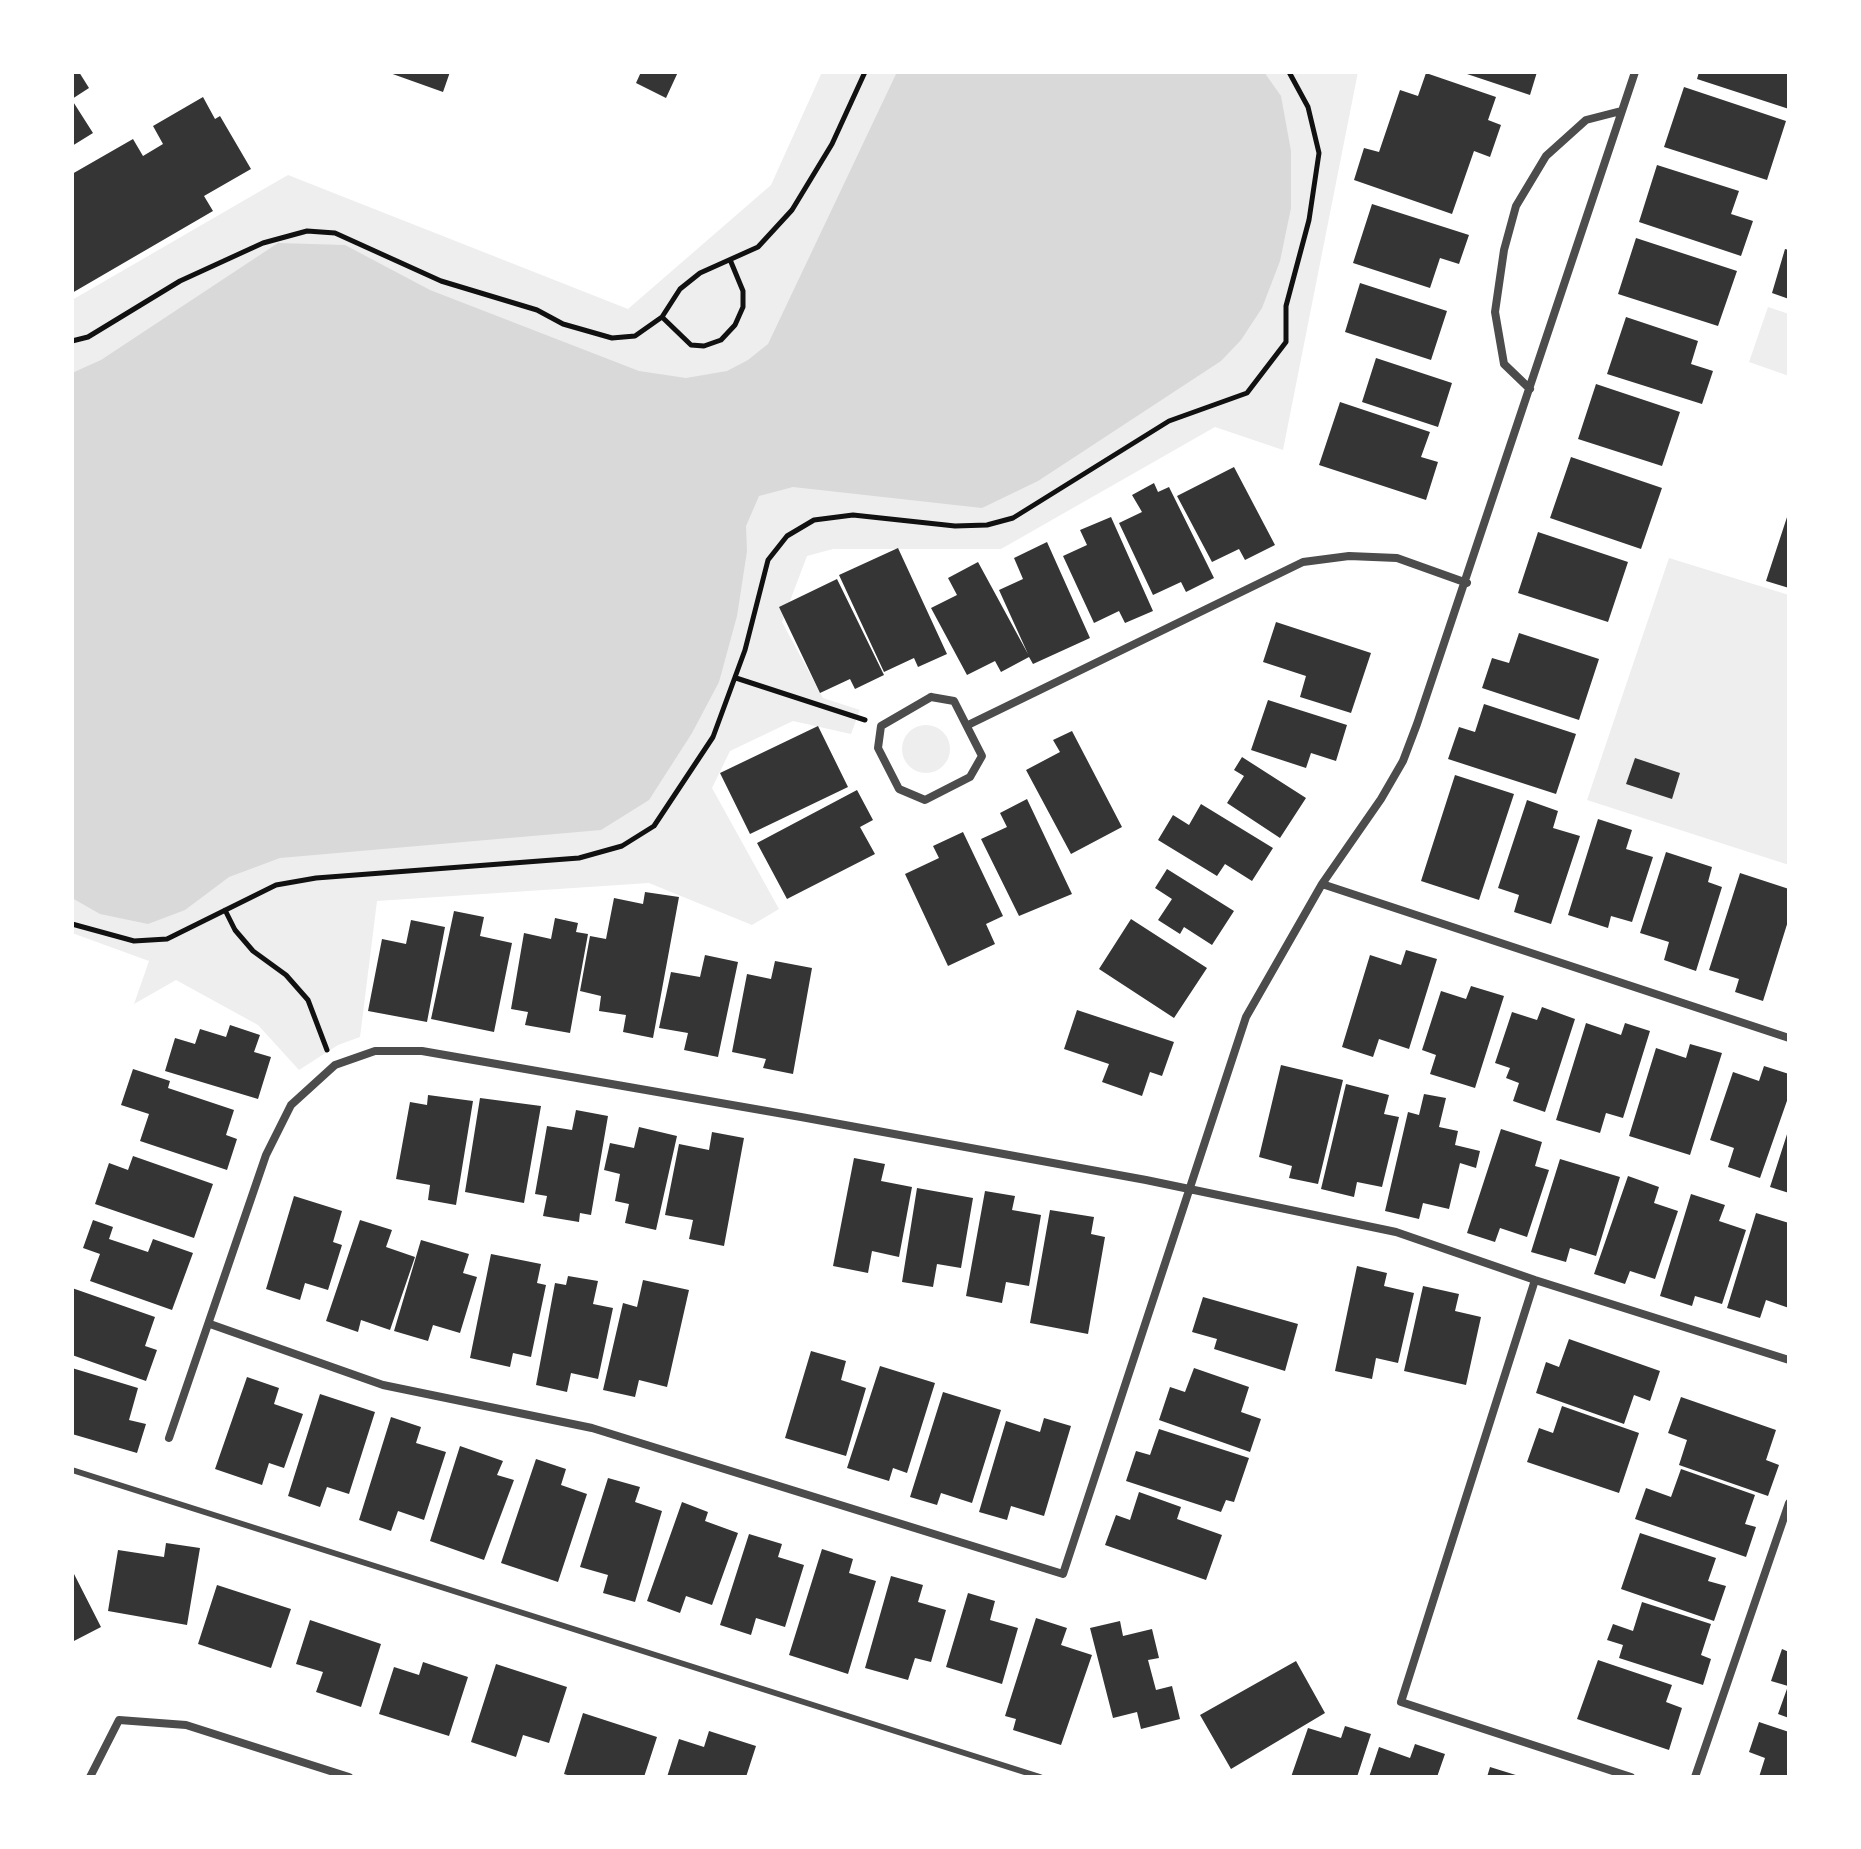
<!DOCTYPE html>
<html>
<head>
<meta charset="utf-8">
<style>
	body { margin:0 }
	#map { position:relative; width:1861px; height:1849px; overflow:hidden; background:#fff; font-family:"Titillium Web",sans-serif }
	canvas { display:block }
	.frame { position:absolute; inset:0; border:74px solid #fff; pointer-events:none }
</style>
</head>
<body>
<div id="map">
<canvas width="1861" height="1849"></canvas>
<div class="frame"></div>
</div>
<script>
const ctx = document.querySelector('canvas').getContext('2d');
ctx.lineJoin = 'round';
function paint(path, color) { ctx.fillStyle = color; ctx.fill(path, 'evenodd'); }
const poly = rows => new Path2D(rows.map(r => 'M' + r).join(''));
function stroke(path, color, width, dash) { ctx.strokeStyle = color; ctx.lineWidth = width; ctx.lineCap = dash ? 'butt' : 'round'; ctx.setLineDash(dash || []); ctx.stroke(path); }
paint(poly([
	[822,72,1358,72,1283,450,1215,427,1001,549,833,549,807,556,782,622,823,698,860,710,851,734,793,721,730,751,712,788,779,909,752,925,649,883,377,901,360,1037,338,1045,299,1070,258,1025,176,980,134,1004,149,961,72,933,72,300,288,175,628,309,771,185],
	[1768,307,1789,314,1789,376,1749,362],
	[1669,558,1789,595,1789,865,1587,800],
	'902 749a24 24 0 1 1 48 0a24 24 0 1 1-48 0Z'
]), '#eee');
paint(poly([
	[897,72,1264,72,1281,96,1291,151,1291,208,1280,261,1262,308,1241,340,1221,361,1038,481,982,508,793,487,759,496,746,526,747,551,737,616,719,682,692,733,649,800,601,830,280,858,229,877,185,910,148,924,100,914,72,898,72,373,101,360,278,243,345,245,430,290,639,371,686,378,727,371,748,360,768,344]
]), '#d9d9d9');
paint(poly([
	[72,72,79,72,89,88,72,99],
	[387,72,450,72,443,92],
	[641,72,678,72,666,98,636,83],
	[1461,72,1537,72,1530,95],
	[1699,72,1789,72,1789,109,1697,79],
	[1426,73,1496,97,1488,120,1501,125,1490,157,1474,151,1452,214,1354,180,1364,148,1379,152,1400,90,1418,96],
	[1684,87,1786,121,1767,180,1664,147],
	[203,97,215,119,220,116,251,169,204,196,213,211,72,293,72,174,133,139,143,156,163,144,153,126],
	[72,100,93,133,72,146],
	[1657,165,1739,191,1731,214,1753,221,1741,256,1639,222],
	[1372,204,1469,235,1459,264,1440,258,1430,288,1353,263],
	[1636,238,1737,271,1718,326,1618,294],
	[1785,249,1789,250,1789,299,1772,293],
	[1360,283,1447,311,1431,360,1345,332],
	[1626,317,1698,341,1691,364,1713,371,1702,404,1607,374],
	[1376,358,1452,383,1438,427,1362,402],
	[1596,384,1680,412,1662,466,1578,439],
	[1340,402,1430,432,1421,457,1438,462,1426,500,1319,465],
	[1571,457,1662,488,1641,549,1550,518],
	[1234,467,1275,545,1245,560,1239,549,1212,562,1177,496],
	[1154,483,1158,492,1169,487,1214,578,1186,592,1181,582,1153,595,1119,523,1142,512,1132,495],
	[1789,511,1789,588,1766,581],
	[1111,517,1153,611,1125,623,1119,611,1094,623,1063,556,1087,545,1080,530],
	[1538,532,1628,562,1608,622,1518,593],
	[1047,542,1090,638,1033,664,1029,657,1001,672,995,661,967,675,931,608,957,595,948,578,978,562,1028,654,999,590,1023,579,1014,558],
	[898,548,947,654,918,667,914,658,884,672,839,575],
	[837,579,884,675,855,689,850,679,820,693,779,607],
	[1276,622,1371,653,1351,713,1300,697,1306,676,1263,662],
	[1519,633,1599,659,1579,720,1482,688,1492,658,1509,663],
	[1268,700,1347,725,1336,761,1311,753,1306,768,1251,750],
	[1484,704,1576,734,1556,794,1448,759,1459,727,1475,732],
	[818,726,848,787,750,834,720,773],
	[1072,731,1122,827,1071,854,1026,770,1060,752,1053,740],
	[1242,757,1306,798,1280,838,1227,803,1244,776,1234,770],
	[1635,758,1680,773,1672,799,1626,784],
	[1455,775,1514,794,1479,900,1421,881],
	[857,790,873,820,860,827,875,854,787,899,757,843],
	[1027,799,1072,894,1019,916,981,839,1007,827,1000,813],
	[1527,800,1558,811,1553,828,1580,836,1551,924,1514,912,1519,895,1498,888],
	[1201,804,1273,848,1252,881,1225,864,1217,876,1158,840,1173,815,1189,825],
	[1598,819,1632,830,1626,849,1653,857,1632,922,1611,916,1608,928,1568,915],
	[963,832,1003,916,986,924,995,944,948,966,905,874,939,858,933,846],
	[1666,852,1712,867,1708,882,1722,887,1696,971,1664,960,1669,942,1640,933],
	[1167,869,1234,911,1212,945,1184,927,1180,934,1158,920,1172,899,1155,888],
	[1740,873,1789,889,1789,918,1763,1001,1735,992,1739,979,1709,970],
	[645,892,679,897,653,1038,623,1032,626,1015,599,1011,601,996,580,991,590,936,606,939,614,898,643,904],
	[454,911,484,917,480,936,512,943,494,1032,431,1019],
	[555,918,578,923,576,932,588,934,570,1033,525,1025,528,1012,511,1009,524,933,551,939],
	[1131,919,1207,968,1174,1018,1099,969],
	[411,920,445,927,427,1022,368,1011,382,939,406,944],
	[1406,950,1437,959,1409,1049,1379,1039,1373,1057,1342,1047,1370,955,1401,965],
	[705,955,738,962,718,1057,684,1050,688,1033,659,1028,671,972,700,977],
	[775,961,812,968,793,1074,763,1068,766,1059,732,1052,747,974,771,979],
	[1471,986,1504,996,1475,1088,1430,1074,1436,1055,1422,1050,1441,991,1466,999],
	[1542,1007,1575,1019,1545,1112,1513,1101,1519,1083,1506,1078,1510,1068,1495,1063,1512,1012,1537,1020],
	[1077,1010,1174,1042,1162,1076,1150,1072,1142,1096,1102,1082,1109,1064,1064,1049],
	[1586,1023,1621,1035,1625,1023,1650,1031,1623,1118,1606,1113,1600,1133,1556,1120],
	[230,1025,260,1035,254,1052,271,1057,258,1099,165,1071,175,1038,195,1044,200,1029,226,1037],
	[1690,1044,1722,1053,1690,1155,1629,1136,1656,1048,1686,1058],
	[1281,1065,1343,1080,1318,1184,1289,1178,1292,1166,1259,1157],
	[1764,1066,1789,1074,1789,1095,1760,1178,1728,1167,1734,1148,1710,1140,1733,1072,1759,1081],
	[133,1069,170,1081,168,1088,234,1110,226,1135,237,1139,227,1170,140,1141,149,1114,121,1105],
	[1346,1084,1389,1095,1384,1114,1399,1117,1382,1187,1357,1182,1354,1197,1321,1189],
	[1424,1094,1446,1098,1439,1127,1458,1131,1455,1145,1480,1151,1476,1168,1460,1163,1449,1209,1423,1203,1419,1219,1385,1211,1408,1112,1419,1115],
	[428,1095,473,1101,456,1205,428,1200,430,1185,396,1179,410,1102,427,1105],
	[480,1098,541,1106,524,1203,465,1192],
	[576,1110,608,1116,591,1215,580,1213,579,1222,543,1216,547,1196,535,1194,547,1126,572,1130],
	[639,1127,677,1136,656,1230,625,1223,629,1204,615,1201,620,1174,604,1170,610,1143,634,1148],
	[1789,1128,1789,1193,1770,1187],
	[1501,1129,1542,1142,1535,1166,1549,1170,1527,1237,1500,1228,1495,1242,1467,1233],
	[712,1132,744,1138,724,1246,689,1239,693,1220,665,1215,679,1144,709,1150],
	[133,1156,213,1184,194,1238,95,1204,109,1163,128,1170],
	[854,1158,885,1164,881,1181,912,1187,899,1257,872,1251,868,1273,833,1266],
	[1560,1159,1620,1177,1596,1256,1570,1248,1566,1262,1531,1252],
	[1628,1176,1659,1187,1654,1203,1678,1211,1655,1279,1630,1271,1625,1284,1594,1274],
	[917,1188,973,1198,961,1268,937,1264,933,1287,902,1282],
	[985,1191,1015,1196,1012,1210,1041,1215,1029,1286,1006,1282,1002,1303,966,1296],
	[1691,1194,1725,1205,1719,1221,1746,1230,1722,1304,1695,1296,1692,1306,1660,1296],
	[294,1196,342,1211,333,1242,342,1245,328,1290,305,1283,300,1300,266,1289],
	[1050,1210,1094,1217,1091,1234,1105,1237,1088,1334,1030,1323],
	[1756,1213,1789,1223,1789,1308,1766,1300,1760,1318,1727,1308],
	[93,1220,113,1227,109,1239,148,1252,153,1239,193,1253,172,1310,90,1281,100,1254,83,1248],
	[360,1220,392,1230,386,1247,415,1257,390,1330,361,1320,358,1332,326,1321],
	[421,1240,469,1254,463,1273,477,1277,460,1333,433,1325,428,1341,394,1331],
	[491,1254,541,1264,537,1283,546,1285,531,1357,513,1353,510,1367,470,1358],
	[1357,1266,1387,1273,1384,1286,1414,1293,1398,1363,1376,1358,1372,1379,1335,1371],
	[568,1276,598,1281,593,1304,613,1308,598,1379,571,1373,567,1392,536,1385,555,1283,566,1285],
	[643,1280,689,1290,667,1387,639,1380,635,1397,603,1390,623,1303,637,1307],
	[1423,1286,1459,1294,1455,1311,1481,1317,1466,1385,1404,1371],
	[72,1288,155,1317,145,1346,157,1350,146,1381,72,1355],
	[1203,1297,1298,1324,1285,1371,1214,1349,1217,1339,1192,1332],
	[1569,1339,1660,1371,1650,1401,1634,1395,1624,1424,1536,1393,1546,1362,1559,1367],
	[811,1351,846,1361,841,1380,866,1388,846,1456,785,1438],
	[880,1366,935,1383,907,1473,893,1468,889,1481,847,1468],
	[72,1368,138,1388,129,1420,146,1424,137,1453,72,1434],
	[1194,1368,1249,1387,1241,1412,1261,1419,1250,1452,1159,1420,1170,1387,1185,1392],
	[247,1377,279,1388,274,1404,303,1414,284,1468,269,1463,262,1485,215,1469],
	[943,1392,1001,1410,972,1503,941,1493,937,1505,910,1497],
	[320,1394,375,1412,349,1494,327,1487,320,1507,288,1496],
	[1681,1397,1776,1430,1766,1460,1779,1465,1768,1496,1679,1465,1687,1440,1668,1433],
	[1562,1406,1639,1433,1619,1493,1527,1462,1539,1428,1553,1433],
	[391,1417,421,1427,416,1443,446,1452,424,1520,398,1511,391,1531,359,1520],
	[1044,1418,1071,1426,1044,1516,1011,1506,1007,1520,979,1512,1006,1421,1040,1432],
	[1159,1429,1249,1458,1234,1502,1226,1500,1221,1512,1126,1481,1136,1451,1150,1455],
	[460,1446,503,1461,497,1475,514,1480,484,1560,430,1541],
	[536,1459,566,1469,561,1485,587,1494,558,1582,501,1563],
	[1681,1469,1755,1495,1745,1524,1756,1527,1746,1557,1635,1519,1646,1488,1671,1497],
	[608,1478,640,1487,635,1502,662,1511,635,1602,603,1593,608,1575,580,1567],
	[1139,1492,1181,1507,1177,1519,1222,1535,1206,1580,1105,1545,1116,1515,1130,1520],
	[682,1502,708,1512,705,1521,738,1533,712,1605,686,1596,680,1613,647,1601],
	[1640,1533,1716,1558,1708,1581,1726,1586,1714,1621,1621,1589],
	[749,1534,782,1544,778,1557,804,1565,785,1627,756,1618,751,1635,720,1625],
	[166,1543,200,1548,187,1625,108,1611,118,1550,164,1557],
	[822,1549,853,1559,849,1573,876,1581,848,1674,789,1655],
	[72,1570,101,1627,72,1642],
	[891,1576,923,1585,918,1602,946,1610,931,1662,915,1658,908,1680,865,1668],
	[217,1585,291,1609,271,1668,198,1644],
	[968,1593,995,1601,990,1620,1018,1628,1002,1684,946,1667],
	[1642,1602,1711,1624,1701,1655,1711,1659,1703,1685,1619,1658,1623,1645,1607,1640,1613,1624,1633,1631],
	[1036,1618,1067,1628,1061,1645,1092,1655,1061,1745,1013,1730,1016,1719,1005,1716],
	[310,1620,381,1644,361,1707,316,1692,323,1672,296,1664],
	[1120,1621,1123,1636,1152,1629,1159,1658,1148,1660,1156,1690,1172,1686,1180,1719,1141,1729,1137,1712,1113,1718,1090,1628],
	[1782,1649,1789,1652,1789,1718,1778,1714,1788,1686,1771,1681],
	[1598,1660,1672,1685,1666,1702,1682,1708,1669,1750,1577,1719],
	[1296,1661,1325,1713,1231,1769,1200,1715],
	[423,1662,468,1677,449,1736,379,1714,394,1667,419,1675],
	[496,1664,567,1687,549,1743,523,1735,516,1757,471,1742],
	[583,1713,657,1737,644,1777,574,1777,564,1774],
	[1759,1722,1789,1732,1789,1777,1759,1777,1765,1758,1749,1752],
	[1345,1726,1371,1734,1357,1777,1291,1777,1308,1728,1341,1738],
	[709,1731,756,1746,746,1777,667,1777,679,1739,704,1747],
	[1415,1744,1445,1754,1437,1777,1369,1777,1379,1747,1410,1758],
	[1490,1767,1519,1776,1519,1777,1487,1777]
]), '#353535');
stroke(poly([
	[662,317,691,345,704,346,721,340,735,325,743,307,743,291,731,262],
	[72,341,88,337,180,281,263,243,307,231,335,233,441,281,537,310,563,324,612,338,635,336,662,317,680,289,700,273,758,247,792,210,832,144,865,72],
	[736,678,865,720],
	[225,910,235,930,253,951,286,975,308,1000,327,1050],
	[72,924,134,941,167,939,276,885,316,878,579,858,622,846,654,826,713,737,745,650,768,560,787,536,814,520,853,515,955,526,987,525,1013,518,1169,421,1247,393,1286,342,1286,306,1309,220,1319,153,1308,107,1289,72]
]), '#111', 5);
stroke(poly([
	[72,1470,1040,1777]
]), '#4c4c4c', 6);
stroke(poly([
	[1530,389,1504,364,1495,312,1504,250,1516,206,1546,156,1586,120,1621,111],
	[931,697,954,701,982,756,970,777,925,800,899,789,878,748,881,726,931,697],
	[968,725,1303,562,1349,556,1397,558,1467,583],
	[1322,884,1789,1038],
	[1535,1280,1401,1702,1631,1777],
	[210,1324,383,1385,592,1428,1063,1574,1246,1017,1322,884,1381,799,1403,761,1417,724,1635,72],
	[169,1438,266,1155,291,1105,335,1065,375,1051,422,1051,801,1117,1146,1180,1396,1232,1535,1280,1789,1360],
	[90,1777,119,1720,186,1725,349,1777],
	[1695,1777,1789,1503]
]), '#4c4c4c', 8);
</script>
</body>
</html>
